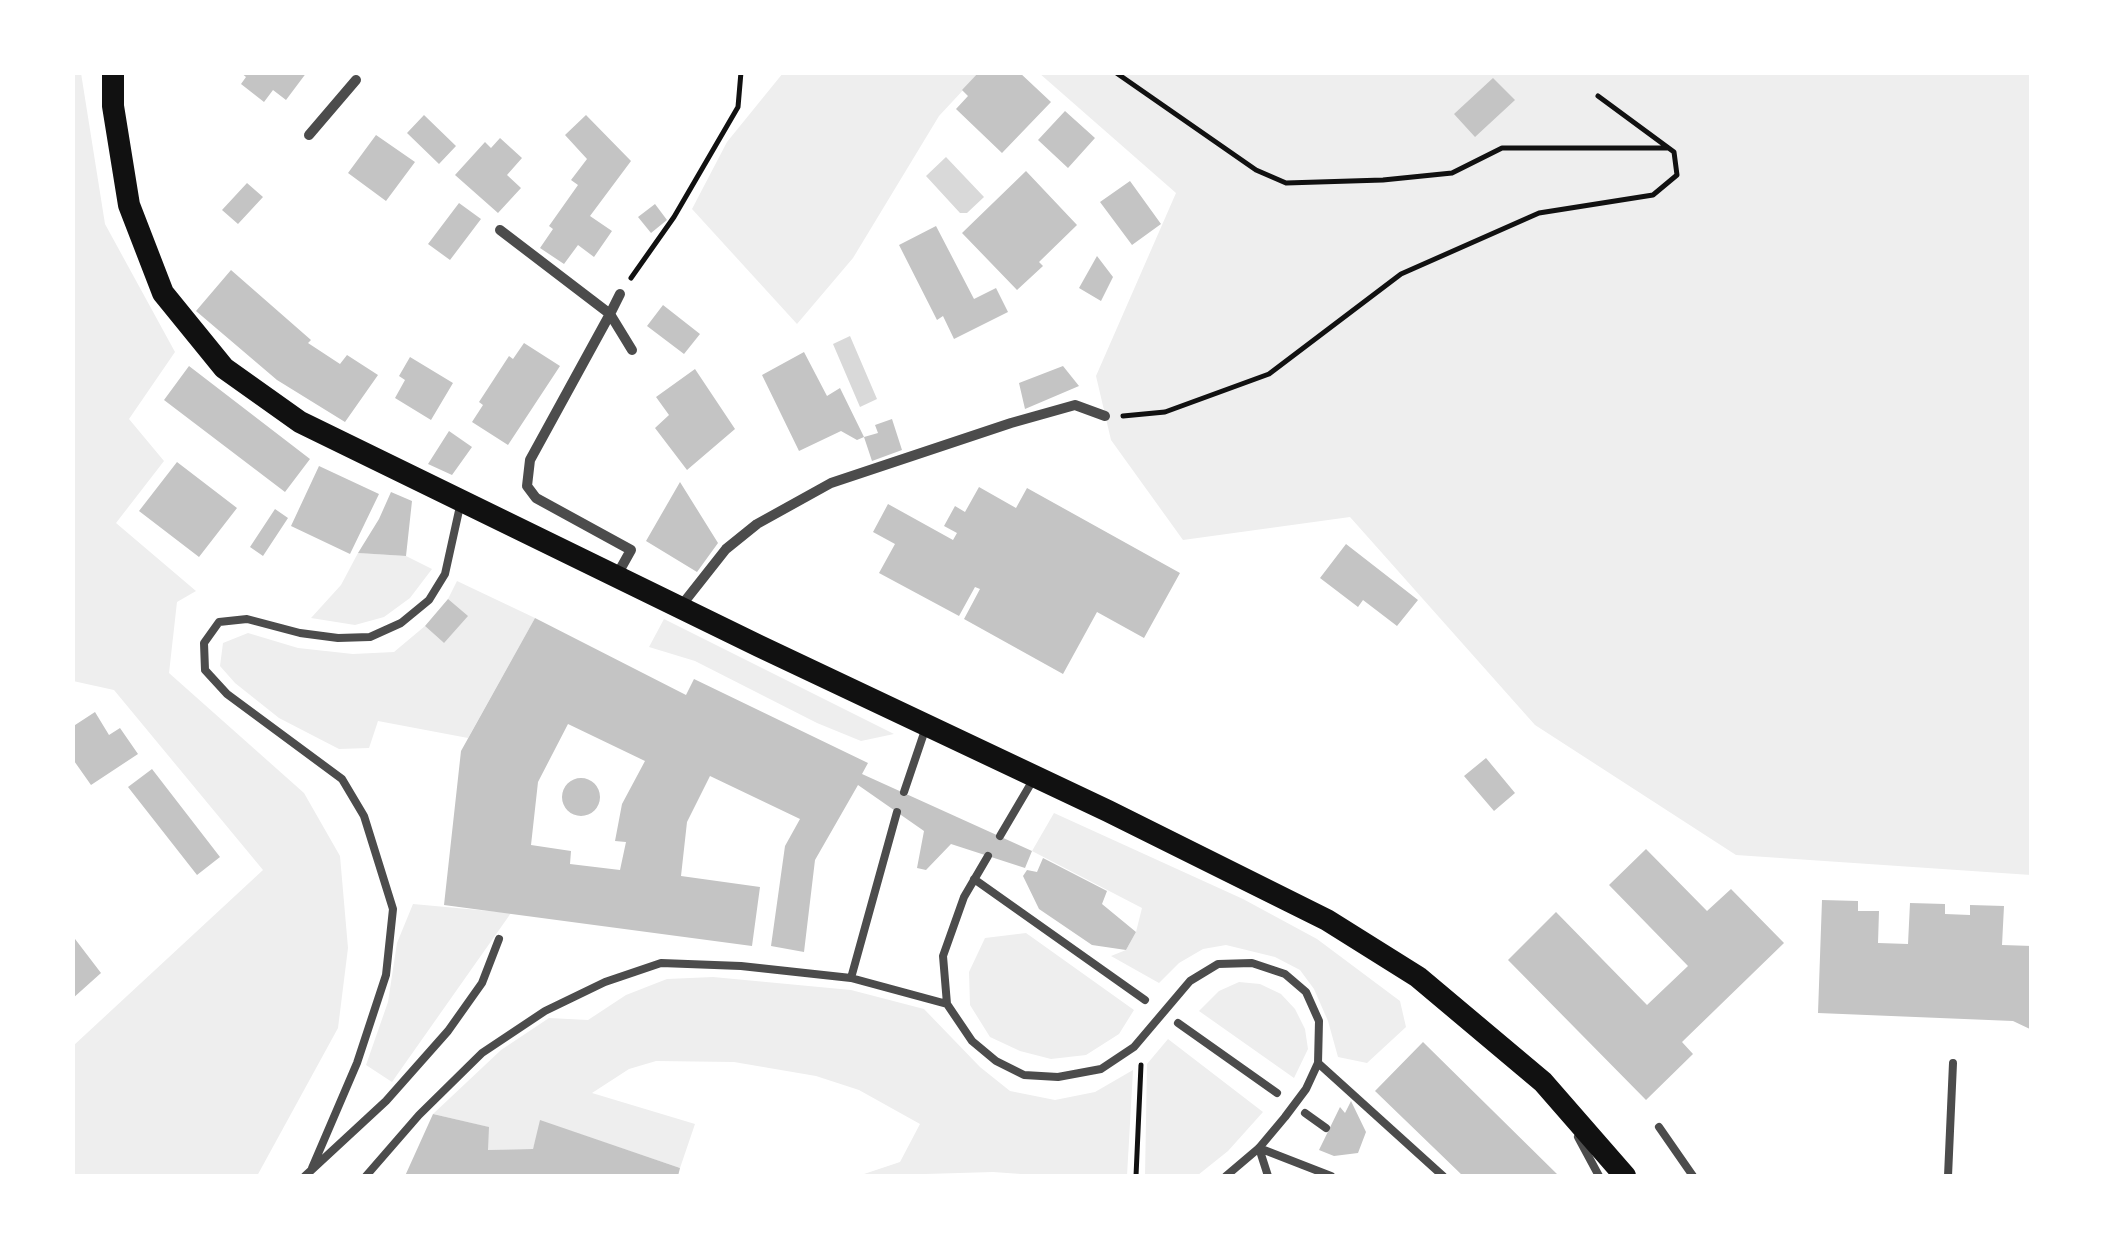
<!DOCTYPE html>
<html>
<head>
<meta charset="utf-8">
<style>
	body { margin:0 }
	#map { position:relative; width:2104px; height:1249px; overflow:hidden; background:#fff; font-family:Literata,serif }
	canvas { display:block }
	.frame { position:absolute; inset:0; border:75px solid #fff; pointer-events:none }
</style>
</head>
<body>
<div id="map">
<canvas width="2104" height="1249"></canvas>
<div class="frame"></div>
</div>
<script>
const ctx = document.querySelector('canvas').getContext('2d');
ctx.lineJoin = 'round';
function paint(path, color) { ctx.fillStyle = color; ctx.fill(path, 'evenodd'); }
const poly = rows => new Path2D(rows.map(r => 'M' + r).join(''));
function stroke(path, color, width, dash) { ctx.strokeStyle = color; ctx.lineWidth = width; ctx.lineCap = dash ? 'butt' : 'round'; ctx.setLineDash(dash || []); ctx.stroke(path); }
paint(poly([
	[81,73,105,224,175,352,129,419,164,461,116,523,196,591,177,602,169,673,304,793,340,856,348,948,338,1028,257,1176,73,1176,73,1046,263,870,114,690,73,681,72,73],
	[783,73,979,73,939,116,853,258,797,324,692,209,727,142],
	[1039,73,2031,73,2031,875,1736,855,1535,725,1350,517,1183,540,1111,440,1096,376,1176,193],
	[358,553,406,556,432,569,410,598,384,617,355,625,311,618,341,585],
	[457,581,535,618,468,738,378,721,369,748,339,749,279,718,235,683,220,666,223,643,248,633,298,648,353,654,394,652,425,626,444,643,448,599],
	[664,619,894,734,861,741,817,723,695,661,649,647],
	[1054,813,1243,899,1317,939,1400,1001,1406,1027,1367,1063,1338,1057,1328,1021,1314,989,1300,970,1275,957,1226,945,1203,949,1179,963,1159,983,1111,956,1126,950,1136,932,1142,908,1032,851],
	[413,904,511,913,392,1082,366,1065,388,1002,397,943],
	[1026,933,1134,1010,1119,1034,1086,1055,1051,1059,1020,1051,990,1037,970,1005,969,972,985,938],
	[713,977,851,990,924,1009,980,1067,1010,1091,1055,1100,1095,1092,1133,1070,1127,1176,1049,1176,993,1172,858,1176,900,1162,920,1124,859,1090,816,1076,734,1062,656,1061,629,1069,592,1093,695,1124,680,1168,541,1121,533,1149,488,1150,488,1127,433,1114,501,1050,549,1018,588,1020,626,995,667,979],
	[1239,982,1260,984,1281,994,1295,1009,1305,1029,1308,1049,1294,1078,1199,1011,1219,991],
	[1168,1039,1263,1112,1228,1151,1198,1175,1145,1176,1147,1064]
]), '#eee');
paint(poly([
	[946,157,984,197,967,213,960,213,926,176],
	[850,336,877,399,860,407,833,344]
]), '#d9d9d9');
paint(poly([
	[240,72,307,72,286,100,273,90,264,102,241,84,246,77],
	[979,72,1019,72,1051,102,1002,153,956,109,968,96,962,90],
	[1493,78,1515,100,1475,137,1454,114],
	[1065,111,1095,138,1068,168,1038,140],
	[424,115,456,146,439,164,407,133],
	[586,115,631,161,590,216,612,231,594,257,578,245,564,264,540,248,553,229,549,226,578,185,571,180,587,159,565,135],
	[376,135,415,162,386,201,348,173],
	[500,138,522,158,507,175,521,188,498,213,455,175,485,142,491,148],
	[1026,171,1077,225,1039,262,1043,266,1017,290,962,233],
	[1130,181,1161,224,1132,245,1100,202],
	[247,183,263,197,238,224,222,210],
	[459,203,481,219,450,260,428,244],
	[655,204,667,220,651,233,638,217],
	[936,226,974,299,996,288,1008,312,954,339,943,316,937,320,899,245],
	[1097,256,1113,277,1101,301,1079,288],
	[231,270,311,340,308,343,340,364,347,355,378,375,345,422,277,380,196,311],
	[663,305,700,334,684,354,647,326],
	[524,343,560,366,508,445,472,422,483,405,479,402,509,356,513,359],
	[804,352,827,396,840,388,864,437,878,433,875,425,892,419,902,450,872,461,864,437,857,440,841,431,799,451,762,375],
	[410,357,453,383,431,420,395,398,405,380,399,376],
	[189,366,310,459,285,492,164,400],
	[1063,366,1079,386,1025,409,1019,383],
	[695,369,735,429,687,470,655,428,669,415,656,397],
	[449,431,472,447,452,475,428,464],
	[177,462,237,508,199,557,139,511],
	[319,466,379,494,350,554,291,526],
	[680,482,718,543,697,572,646,541],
	[979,487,1016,508,1027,488,1180,573,1144,638,1097,612,1063,674,964,619,980,589,975,587,959,616,879,573,895,544,873,532,888,504,953,540,957,533,944,526,955,506,965,512],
	[391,492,412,501,406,556,358,553,379,519],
	[275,509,288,518,263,556,250,547],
	[1346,544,1418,600,1397,626,1363,600,1358,607,1320,578],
	[448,599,468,616,444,643,425,626],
	[535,618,686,695,694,679,868,763,862,774,1032,851,1025,868,951,844,926,870,917,868,924,831,858,785,815,860,804,952,771,946,785,846,800,819,710,776,687,822,681,876,760,887,752,946,444,905,461,751],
	[568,724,645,761,622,804,615,841,626,842,620,870,570,864,571,851,531,845,538,782],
	[95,712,109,735,120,728,138,754,91,785,72,758,72,727],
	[1486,758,1515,793,1494,811,1464,776],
	[152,769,220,857,197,875,128,787],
	'562 797a19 19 0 1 1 38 0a19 19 0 1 1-38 0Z',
	[1646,849,1707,911,1731,889,1784,943,1682,1042,1693,1054,1646,1100,1508,960,1556,912,1647,1005,1688,966,1609,885],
	[1043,858,1107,891,1102,904,1136,932,1126,950,1092,945,1039,909,1023,876,1027,870,1037,872],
	[1822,900,1858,901,1858,911,1879,911,1878,943,1908,944,1910,903,1945,904,1945,914,1970,915,1970,905,2004,906,2002,945,2032,946,2032,1030,2013,1021,1818,1013],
	[72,935,101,973,72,999],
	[1423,1042,1559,1176,1463,1176,1375,1091],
	[1351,1101,1366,1132,1358,1153,1334,1156,1319,1150,1340,1107,1345,1113],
	[433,1114,489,1127,488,1150,533,1149,540,1120,680,1168,678,1176,405,1176]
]), '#c4c4c4');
stroke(poly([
	[1115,72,1256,170,1286,183,1383,180,1452,173,1502,148,1667,148],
	[631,278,674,217,738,107,741,72],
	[1123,416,1165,412,1269,374,1401,274,1539,213,1653,195,1677,175,1674,152,1598,96],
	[1136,1176,1141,1065]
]), '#111', 5);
stroke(poly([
	[904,792,925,730],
	[1000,836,1033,780],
	[988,856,964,897,943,956,947,1004,972,1041,996,1061,1024,1075,1058,1077,1101,1069,1134,1047,1190,981,1218,964,1252,963,1285,974,1306,992,1319,1021,1318,1063,1306,1089,1285,1117,1259,1148,1226,1176],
	[974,879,1145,1000],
	[851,978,897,812],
	[1178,1023,1277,1093],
	[1318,1063,1443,1176],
	[1305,1113,1326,1128],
	[1659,1127,1693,1176],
	[1578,1137,1599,1176],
	[1259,1148,1331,1176],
	[1259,1148,1268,1176],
	[312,1168,357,1063,386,975,393,909,364,816,342,779,227,694,205,670,204,643,219,622,247,619,300,633,338,638,370,637,401,623,429,600,445,574,460,506],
	[305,1176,386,1101,448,1031,482,983,499,939],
	[366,1176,419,1115,482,1053,545,1011,605,982,661,963,741,966,851,978,947,1004],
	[1948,1176,1953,1063]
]), '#4c4c4c', 8);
stroke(poly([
	[309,135,356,80],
	[500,230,610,314,530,460,527,486,536,498,631,550,617,575],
	[620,294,610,314,632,350],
	[681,606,726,549,757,524,831,483,1011,423,1075,405,1105,416]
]), '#4c4c4c', 10);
stroke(poly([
	[113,72,113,106,129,205,163,293,224,368,300,422,759,646,1108,811,1327,920,1418,977,1543,1082,1625,1176]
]), '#111', 22);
</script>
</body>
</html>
